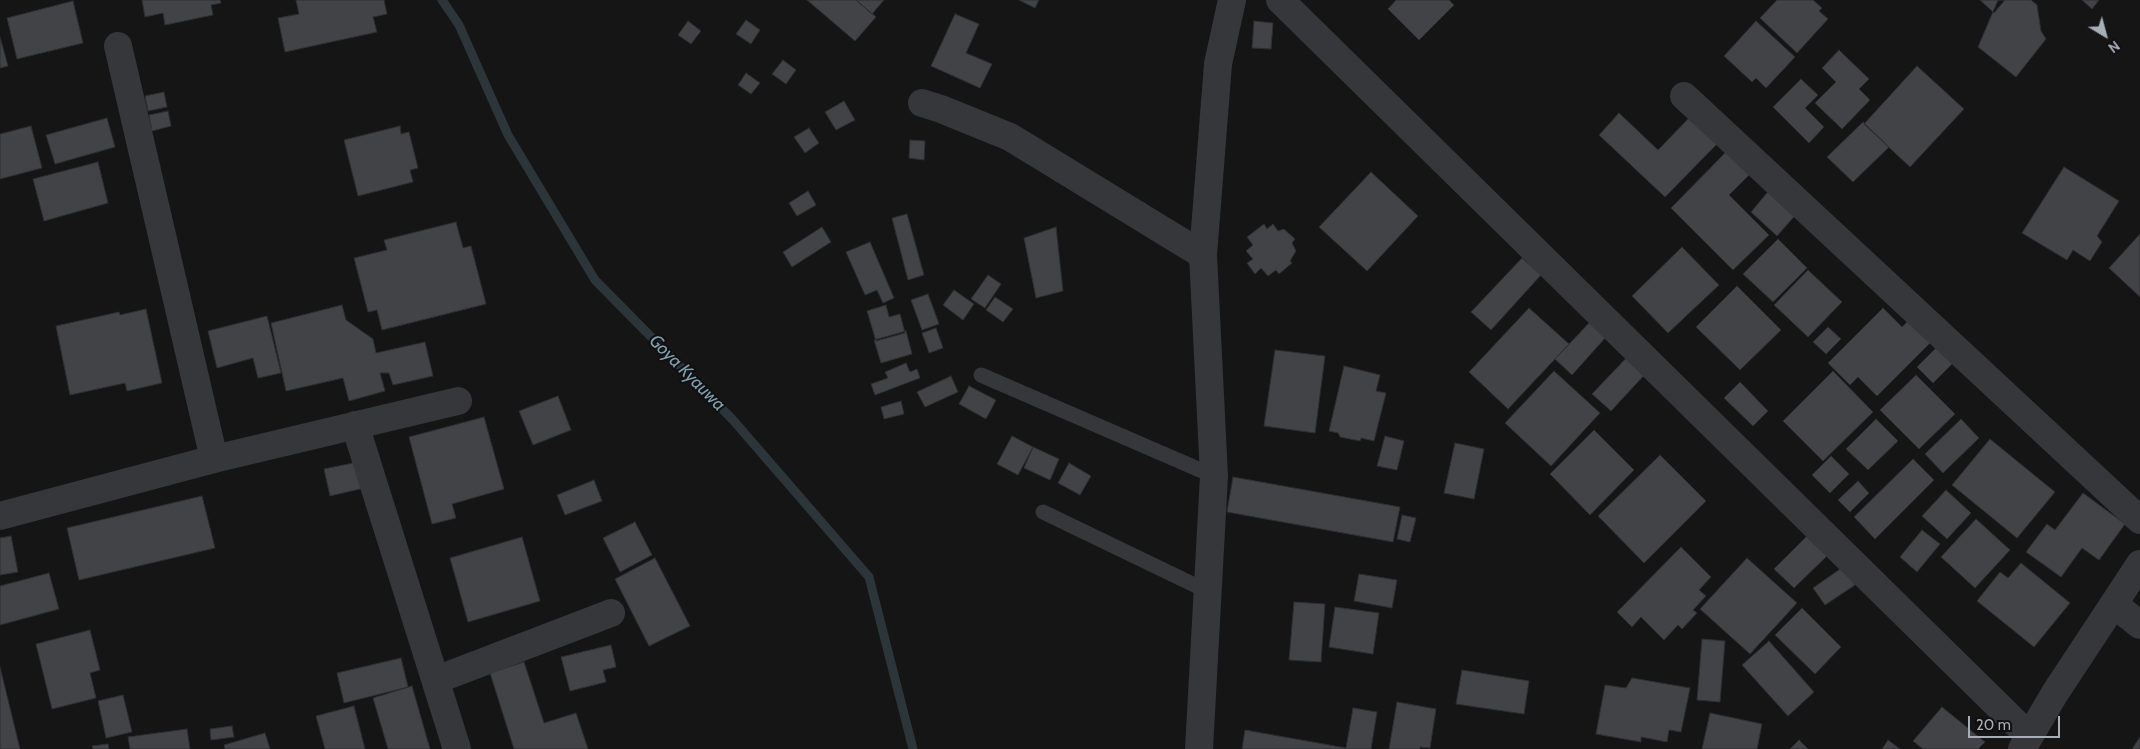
<!DOCTYPE html>
<html>
<head>
<meta charset="utf-8">
<style>
	body { margin:0 }
	#map { position:relative; width:2140px; height:749px; overflow:hidden; background:#151516; font-family:Cabin,sans-serif }
	canvas { display:block }
	.north { position:absolute; left:2080px; top:10px; width:50px; height:50px; -webkit-text-stroke:4px #101011; paint-order:stroke; rotate:143deg; font-size:14px; font-weight:700; line-height:20px; text-align:center; color:#a7aeb6 }
	.north::after { content:''; display:block; margin:auto; width:18px; height:22px; background:#a7aeb6; clip-path:polygon(50% 0,100% 100%,50% 72%,0 100%) }
	.scale { position:absolute; left:1968px; top:716px; width:92px; height:22px; box-sizing:border-box; border:2px solid #a7aeb6; border-top:0; padding-left:6px; font-size:15px; line-height:18px; white-space:nowrap; color:#a7aeb6; -webkit-text-stroke:4px #101011; paint-order:stroke }
</style>
</head>
<body>
<div id="map">
<canvas width="2140" height="749"></canvas>
<div class="north">N</div>
<div class="scale">20 m</div>
</div>
<script>
const ctx = document.querySelector('canvas').getContext('2d');
ctx.lineJoin = 'round';
const poly = rows => new Path2D(rows.map(r => 'M' + r).join(''));
function stroke(path, color, width, dash) { ctx.strokeStyle = color; ctx.lineWidth = width; ctx.lineCap = dash ? 'butt' : 'round'; ctx.setLineDash(dash || []); ctx.stroke(path); }
function paint(path, color) { ctx.fillStyle = color; ctx.fill(path, 'evenodd'); }
function label(font, color, halo, rows, align = 'center') {
  ctx.font = font + ' Cabin,sans-serif'; ctx.lineWidth = 4; ctx.setLineDash([]); ctx.textBaseline = 'middle'; ctx.strokeStyle = halo; ctx.fillStyle = color; for (const [text, x, y, turn = 0] of rows) {
    ctx.save(); ctx.translate(x, y); ctx.rotate((+turn || 0) * Math.PI / 180); ctx.textAlign = isNaN(turn) ? turn : align; if (halo) ctx.strokeText(text, 0, 0); ctx.fillText(text, 0, 0); ctx.restore();
  }
}
stroke(poly([
	[442,0,459,25,508,135,595,280,733,420,869,577,913,749]
]), '#2b353a', 9);
const building = poly([
	[142,0,220,0,221,3,211,5,213,15,165,25,163,13,145,17,142,0],
	[296,0,384,0,387,14,373,17,377,32,285,52,278,18,299,14,296,0],
	[807,0,856,0,876,17,855,41,807,0],
	[856,0,884,0,872,14,856,0],
	[1019,0,1039,0,1035,8,1019,0],
	[1396,0,1449,0,1454,5,1419,40,1388,9,1396,0],
	[1777,0,1813,0,1822,8,1819,11,1828,19,1797,53,1760,18,1777,0],
	[1980,0,2005,0,1994,13,1980,0],
	[1998,0,2031,0,2037,5,2041,31,2046,39,2016,77,1978,47,1998,0],
	[2082,0,2099,0,2092,9,2082,0],
	[73,1,83,43,17,59,7,18,73,1],
	[955,14,979,24,966,53,992,64,980,88,931,66,955,14],
	[746,20,760,30,751,44,736,34,746,20],
	[688,21,701,31,691,44,678,35,688,21],
	[1254,21,1273,23,1271,49,1252,48,1254,21],
	[1756,21,1795,57,1766,88,1756,78,1752,82,1724,56,1756,21],
	[0,37,8,66,0,68,0,37],
	[1839,50,1869,79,1859,89,1870,100,1842,129,1815,103,1836,82,1822,68,1839,50],
	[783,60,796,70,786,84,772,74,783,60],
	[1917,66,1964,109,1910,167,1864,124,1917,66],
	[746,73,760,83,751,94,738,85,746,73],
	[1801,79,1818,95,1805,108,1824,127,1809,143,1773,107,1801,79],
	[164,92,167,107,148,111,145,96,164,92],
	[844,101,855,120,836,130,825,112,844,101],
	[168,111,171,126,152,131,149,115,168,111],
	[1619,113,1658,150,1689,118,1718,143,1665,197,1599,135,1619,113],
	[107,118,115,147,55,164,46,135,107,118],
	[1863,122,1889,147,1853,182,1827,157,1863,122],
	[31,126,42,168,0,179,0,134,31,126],
	[400,126,401,134,409,132,418,168,410,170,413,182,358,196,344,140,400,126],
	[809,128,819,143,805,153,794,137,809,128],
	[910,140,925,141,924,160,909,158,910,140],
	[1728,150,1751,173,1729,195,1769,235,1733,270,1671,208,1728,150],
	[98,162,108,203,44,221,33,179,98,162],
	[2064,167,2119,201,2097,236,2102,242,2090,261,2073,250,2067,260,2022,233,2064,167],
	[1371,172,1418,216,1367,271,1319,227,1371,172],
	[1772,187,1799,211,1777,236,1751,212,1772,187],
	[808,191,816,205,797,216,789,203,808,191],
	[907,214,924,275,908,280,892,218,907,214],
	[456,222,463,248,471,246,486,304,382,330,377,310,368,312,354,258,387,250,384,240,456,222],
	[1264,224,1267,229,1273,224,1278,231,1284,229,1295,239,1292,243,1296,251,1290,261,1292,263,1279,274,1276,270,1268,276,1261,268,1255,274,1247,263,1253,259,1246,251,1253,245,1247,237,1264,224],
	[822,227,831,242,792,267,783,252,822,227],
	[1056,227,1063,291,1036,298,1024,238,1056,227],
	[2140,234,2140,297,2109,268,2140,234],
	[1778,239,1807,268,1773,302,1743,274,1778,239],
	[870,242,894,298,883,303,877,290,865,295,846,252,870,242],
	[1682,247,1719,285,1668,333,1632,296,1682,247],
	[1522,258,1541,275,1491,330,1471,312,1522,258],
	[1808,270,1842,302,1808,337,1774,305,1808,270],
	[988,275,1001,284,985,308,971,299,988,275],
	[1737,286,1781,330,1740,370,1696,327,1737,286],
	[954,290,974,304,963,320,943,305,954,290],
	[928,294,939,324,922,330,911,300,928,294],
	[995,297,1013,309,1003,322,986,310,995,297],
	[342,305,346,320,373,339,376,353,425,342,433,376,393,385,389,373,380,373,385,391,349,401,343,378,286,391,271,323,342,305],
	[886,305,889,317,900,314,905,333,876,341,867,311,886,305],
	[1529,308,1569,344,1508,409,1469,372,1529,308],
	[1883,308,1902,327,1908,321,1930,343,1877,396,1858,377,1850,385,1828,363,1883,308],
	[146,309,162,383,127,391,125,383,70,395,56,326,119,312,120,315,146,309],
	[267,316,281,373,258,378,253,358,217,368,208,331,267,316],
	[1590,322,1606,337,1572,375,1555,359,1590,322],
	[1828,327,1841,339,1826,354,1813,342,1828,327],
	[936,328,943,348,929,353,922,333,936,328],
	[906,331,912,354,881,363,874,340,906,331],
	[1937,347,1953,363,1933,383,1917,367,1937,347],
	[1275,350,1325,356,1315,433,1264,426,1275,350],
	[1630,354,1648,371,1611,411,1592,394,1630,354],
	[906,363,910,372,917,369,920,378,875,395,871,384,888,378,885,372,906,363],
	[1344,366,1380,375,1376,391,1386,393,1374,441,1361,438,1360,441,1340,437,1338,433,1329,431,1344,366],
	[1554,371,1600,413,1551,466,1505,423,1554,371],
	[1833,371,1873,412,1823,461,1783,421,1833,371],
	[1916,375,1955,414,1919,449,1880,410,1916,375],
	[951,376,958,392,925,407,917,392,951,376],
	[1740,382,1768,411,1753,426,1724,398,1740,382],
	[969,386,996,400,986,419,959,404,969,386],
	[558,396,571,430,533,445,519,411,558,396],
	[901,401,904,414,884,419,881,407,901,401],
	[484,417,504,489,452,504,456,518,432,524,409,437,484,417],
	[1876,419,1898,441,1868,470,1846,449,1876,419],
	[1961,419,1979,438,1943,473,1925,454,1961,419],
	[1594,430,1634,470,1590,515,1550,474,1594,430],
	[1012,436,1033,447,1018,475,997,464,1012,436],
	[1385,436,1404,441,1397,470,1377,466,1385,436],
	[1990,439,2055,492,2017,538,1952,485,1990,439],
	[1455,443,1484,449,1474,499,1444,493,1455,443],
	[1033,447,1059,459,1050,480,1024,468,1033,447],
	[1660,455,1706,501,1644,563,1598,516,1660,455],
	[1831,456,1849,474,1830,493,1812,475,1831,456],
	[1913,459,1934,480,1875,539,1854,517,1913,459],
	[358,462,364,488,330,496,324,469,358,462],
	[1069,463,1091,476,1080,495,1058,483,1069,463],
	[1233,477,1400,507,1393,542,1227,512,1233,477],
	[594,480,602,501,565,515,557,495,594,480],
	[1858,481,1869,493,1850,512,1838,500,1858,481],
	[1946,490,1971,513,1947,539,1922,516,1946,490],
	[2083,493,2125,524,2099,560,2082,548,2061,577,2026,552,2047,524,2055,530,2083,493],
	[202,496,215,548,79,580,67,528,202,496],
	[1402,515,1416,518,1410,542,1397,539,1402,515],
	[1976,519,2010,550,1975,588,1941,557,1976,519],
	[635,522,652,555,620,572,603,538,635,522],
	[1922,530,1940,544,1917,572,1900,557,1922,530],
	[11,536,18,572,0,575,0,538,11,536],
	[1807,536,1827,556,1794,588,1774,569,1807,536],
	[522,537,540,601,468,622,450,558,522,537],
	[1681,547,1711,577,1699,590,1706,596,1693,610,1697,613,1682,629,1678,625,1664,640,1641,617,1632,627,1617,612,1681,547],
	[655,558,690,626,649,646,615,579,655,558],
	[1747,558,1797,603,1750,654,1700,609,1747,558],
	[2021,563,2070,603,2034,647,1977,601,2000,572,2008,578,2021,563],
	[1843,567,1855,585,1825,605,1813,588,1843,567],
	[49,573,59,609,0,625,0,586,49,573],
	[1359,574,1397,580,1392,608,1354,601,1359,574],
	[1294,602,1325,604,1321,662,1289,660,1294,602],
	[1335,607,1379,613,1373,654,1329,647,1335,607],
	[1802,608,1841,647,1815,674,1775,635,1802,608],
	[90,630,100,670,90,673,96,698,52,709,36,644,90,630],
	[1702,639,1725,641,1720,702,1697,700,1702,639],
	[1769,641,1814,692,1788,716,1742,665,1769,641],
	[611,645,616,667,603,670,606,682,570,691,561,657,611,645],
	[401,658,408,687,344,703,337,673,401,658],
	[524,662,544,723,576,713,588,749,514,749,490,673,524,662],
	[0,667,20,749,0,749,0,667],
	[1462,670,1529,681,1524,714,1456,704,1462,670],
	[1632,678,1690,688,1681,732,1669,730,1667,742,1641,737,1641,742,1596,734,1605,685,1626,688,1632,678],
	[412,686,430,749,388,749,373,698,412,686],
	[123,695,132,732,106,738,98,701,123,695],
	[1397,702,1436,709,1430,748,1420,747,1420,749,1389,749,1397,702],
	[354,706,365,749,325,749,316,716,354,706],
	[1942,707,1985,742,1978,749,1923,749,1913,741,1942,707],
	[1353,708,1377,712,1371,749,1242,749,1245,730,1346,748,1353,708],
	[1710,713,1762,724,1757,749,1702,749,1710,713],
	[232,726,234,737,211,740,210,729,232,726],
	[187,729,190,749,130,749,128,737,187,729],
	[265,733,270,749,225,749,224,745,265,733],
	[2140,737,2140,749,2132,749,2140,737],
	[1799,740,1808,749,1790,749,1799,740],
	[1888,740,1900,749,1882,749,1888,740],
	[108,744,109,749,93,749,92,746,108,744]
]);
paint(building, '#414346');
stroke(building, '#2f2f32', 1);
stroke(poly([
	[981,375,1214,476],
	[1043,512,1209,592]
]), '#36373b', 15);
stroke(poly([
	[1280,0,2029,736],
	[118,46,214,459],
	[1684,96,2140,520],
	[922,103,941,109,1010,137,1203,255],
	[355,425,457,749],
	[0,516,214,459,458,401],
	[2115,605,2140,625],
	[436,680,611,613],
	[2022,749,2055,693,2140,564]
]), '#36373b', 28);
stroke(poly([
	[1199,749,1214,476,1203,255,1218,64,1232,0]
]), '#36373b', 28);
label('italic 18px', '#7fa0b0', '#101011', [
	["Goya Kyauwa",687,373,45]
]);
</script>
</body>
</html>
